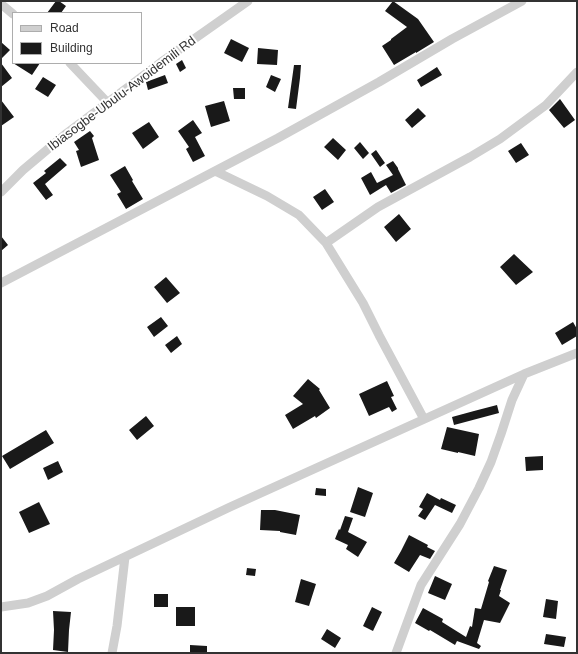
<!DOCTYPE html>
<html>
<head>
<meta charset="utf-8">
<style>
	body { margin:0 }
	#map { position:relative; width:578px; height:654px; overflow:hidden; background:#fff; font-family:Arial,sans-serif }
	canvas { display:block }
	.frame { position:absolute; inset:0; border:2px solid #323232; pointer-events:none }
	.legend { position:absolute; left:12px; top:12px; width:130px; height:52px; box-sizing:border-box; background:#fff; border:1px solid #adadad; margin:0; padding:5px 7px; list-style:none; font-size:12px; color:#323232 }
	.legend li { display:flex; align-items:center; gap:8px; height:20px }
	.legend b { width:20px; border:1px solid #adadad }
</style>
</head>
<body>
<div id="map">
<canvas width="578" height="654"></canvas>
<div class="frame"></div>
<ul class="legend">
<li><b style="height:5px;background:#cfcfcf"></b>Road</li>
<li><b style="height:11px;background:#191919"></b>Building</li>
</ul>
</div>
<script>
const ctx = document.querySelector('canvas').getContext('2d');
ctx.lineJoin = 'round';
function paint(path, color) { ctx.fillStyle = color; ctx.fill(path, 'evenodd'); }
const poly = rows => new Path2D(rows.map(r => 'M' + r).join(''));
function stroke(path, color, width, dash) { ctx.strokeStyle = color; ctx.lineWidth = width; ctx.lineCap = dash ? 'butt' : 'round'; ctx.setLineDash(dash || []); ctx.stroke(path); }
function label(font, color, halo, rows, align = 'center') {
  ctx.font = font + ' Arial,sans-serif'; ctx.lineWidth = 4; ctx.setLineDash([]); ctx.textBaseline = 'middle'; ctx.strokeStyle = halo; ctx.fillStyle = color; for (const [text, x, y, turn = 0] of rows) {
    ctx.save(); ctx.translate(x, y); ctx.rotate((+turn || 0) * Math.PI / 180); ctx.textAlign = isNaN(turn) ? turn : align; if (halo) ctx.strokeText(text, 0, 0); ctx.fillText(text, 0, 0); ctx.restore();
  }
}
paint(poly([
	[56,1,59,1,66,6,61,13,47,13],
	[393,1,418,19,434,42,416,53,416,52,394,65,382,46,391,40,391,39,407,27,385,11],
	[231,39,249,48,242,62,224,53],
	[1,42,10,50,1,59],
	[258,48,278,50,277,65,257,64],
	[182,60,186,68,180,72,176,64],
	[1,63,12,78,1,87],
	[13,63,40,63,32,75],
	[294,65,301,65,300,78,296,109,288,108],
	[437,67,442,75,421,87,417,80],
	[165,75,168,83,148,90,146,82],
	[271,75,281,79,275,92,266,87],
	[43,77,56,85,48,97,35,89],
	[233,88,245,88,245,99,234,99],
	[560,99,575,120,564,128,549,110],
	[1,100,14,117,1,126],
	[224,101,230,121,211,127,205,106],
	[418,108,426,116,412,128,405,120],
	[193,120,202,133,195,137,205,156,193,162,186,149,189,147,178,131],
	[149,122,159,137,143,149,132,133],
	[90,131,94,136,92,138,99,160,81,167,76,151,79,150,74,142],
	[333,138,346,150,338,160,324,147],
	[360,142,369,153,363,159,354,148],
	[521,143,529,155,516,163,508,151],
	[376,150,385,163,380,167,371,154],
	[60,158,67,165,45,184,53,195,46,200,33,183,46,173,44,171],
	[393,161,398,168,398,169,406,185,391,193,386,185,370,195,361,178,371,172,377,183,393,175,386,165],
	[125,166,133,180,132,181,143,199,126,209,117,194,121,192,110,175],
	[325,189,334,202,322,210,313,197],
	[399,214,411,229,396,242,384,227],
	[1,236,8,245,1,251],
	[514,254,533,272,516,285,500,267],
	[166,277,180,293,167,303,154,287],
	[161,317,168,326,154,337,147,327],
	[573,322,577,329,577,336,562,345,555,333],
	[177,336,182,344,171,353,165,345],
	[308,379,320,389,319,390,330,408,316,418,315,416,293,429,285,415,303,404,293,396],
	[387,381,394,396,391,397,397,409,392,412,389,407,369,416,359,394],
	[497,405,499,413,454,425,452,417,474,411],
	[146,416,154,426,137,440,129,430],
	[447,427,479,434,475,456,458,452,458,453,441,449],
	[46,430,54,443,10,469,2,456],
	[543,456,543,470,526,471,525,457],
	[58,461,63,472,48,480,43,468],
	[358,487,373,493,365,517,350,512],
	[316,488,326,489,326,496,315,495],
	[427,493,440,500,441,498,456,505,452,513,435,505,425,520,418,516,423,509,419,507],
	[39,502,50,524,29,533,19,512],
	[261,510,275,510,300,515,296,535,280,532,280,531,260,530],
	[345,516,353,518,348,532,367,542,358,557,346,549,348,545,335,539,339,529,340,530],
	[409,535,428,545,427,547,435,551,430,559,420,555,409,572,394,563,401,551],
	[494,566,507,570,500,590,501,590,499,596,510,603,500,623,484,620,477,643,481,646,479,649,457,641,455,645,430,630,429,631,415,623,423,608,443,619,442,622,466,637,470,626,472,627,475,608,481,609,489,582,488,581],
	[247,568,256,569,255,576,246,575],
	[435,576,452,584,445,600,428,593],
	[301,579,316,584,309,606,295,602],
	[154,594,168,594,168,607,154,607],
	[546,599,558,601,556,619,543,617],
	[176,607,195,607,195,626,176,626],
	[372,607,382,612,373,631,363,626],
	[53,611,71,612,69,630,68,652,53,650,54,630],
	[327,629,341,638,335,648,321,639],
	[546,634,566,637,564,647,544,644],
	[190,645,207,646,207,653,190,653]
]), '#191919');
stroke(poly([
	[1,4,13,14],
	[70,63,107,102],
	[215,171,267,196,299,215,326,243,363,303,379,335,424,419],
	[1,192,23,170,67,133,160,63,248,1],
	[326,243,378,207,470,157,500,139,546,105,577,72],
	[1,283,278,138,379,82,452,39,522,1],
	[1,607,28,603,47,596,78,579,230,507,524,374,577,353],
	[112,653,117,626,125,557],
	[396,653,421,585,460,524,479,488,491,462,501,434,512,400,524,374]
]), '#cfcfcf', 9);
label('13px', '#323232', '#fff', [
	["Ibiasogbe-Ubulu-Awoidemili Rd",122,94,-37]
]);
</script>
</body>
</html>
